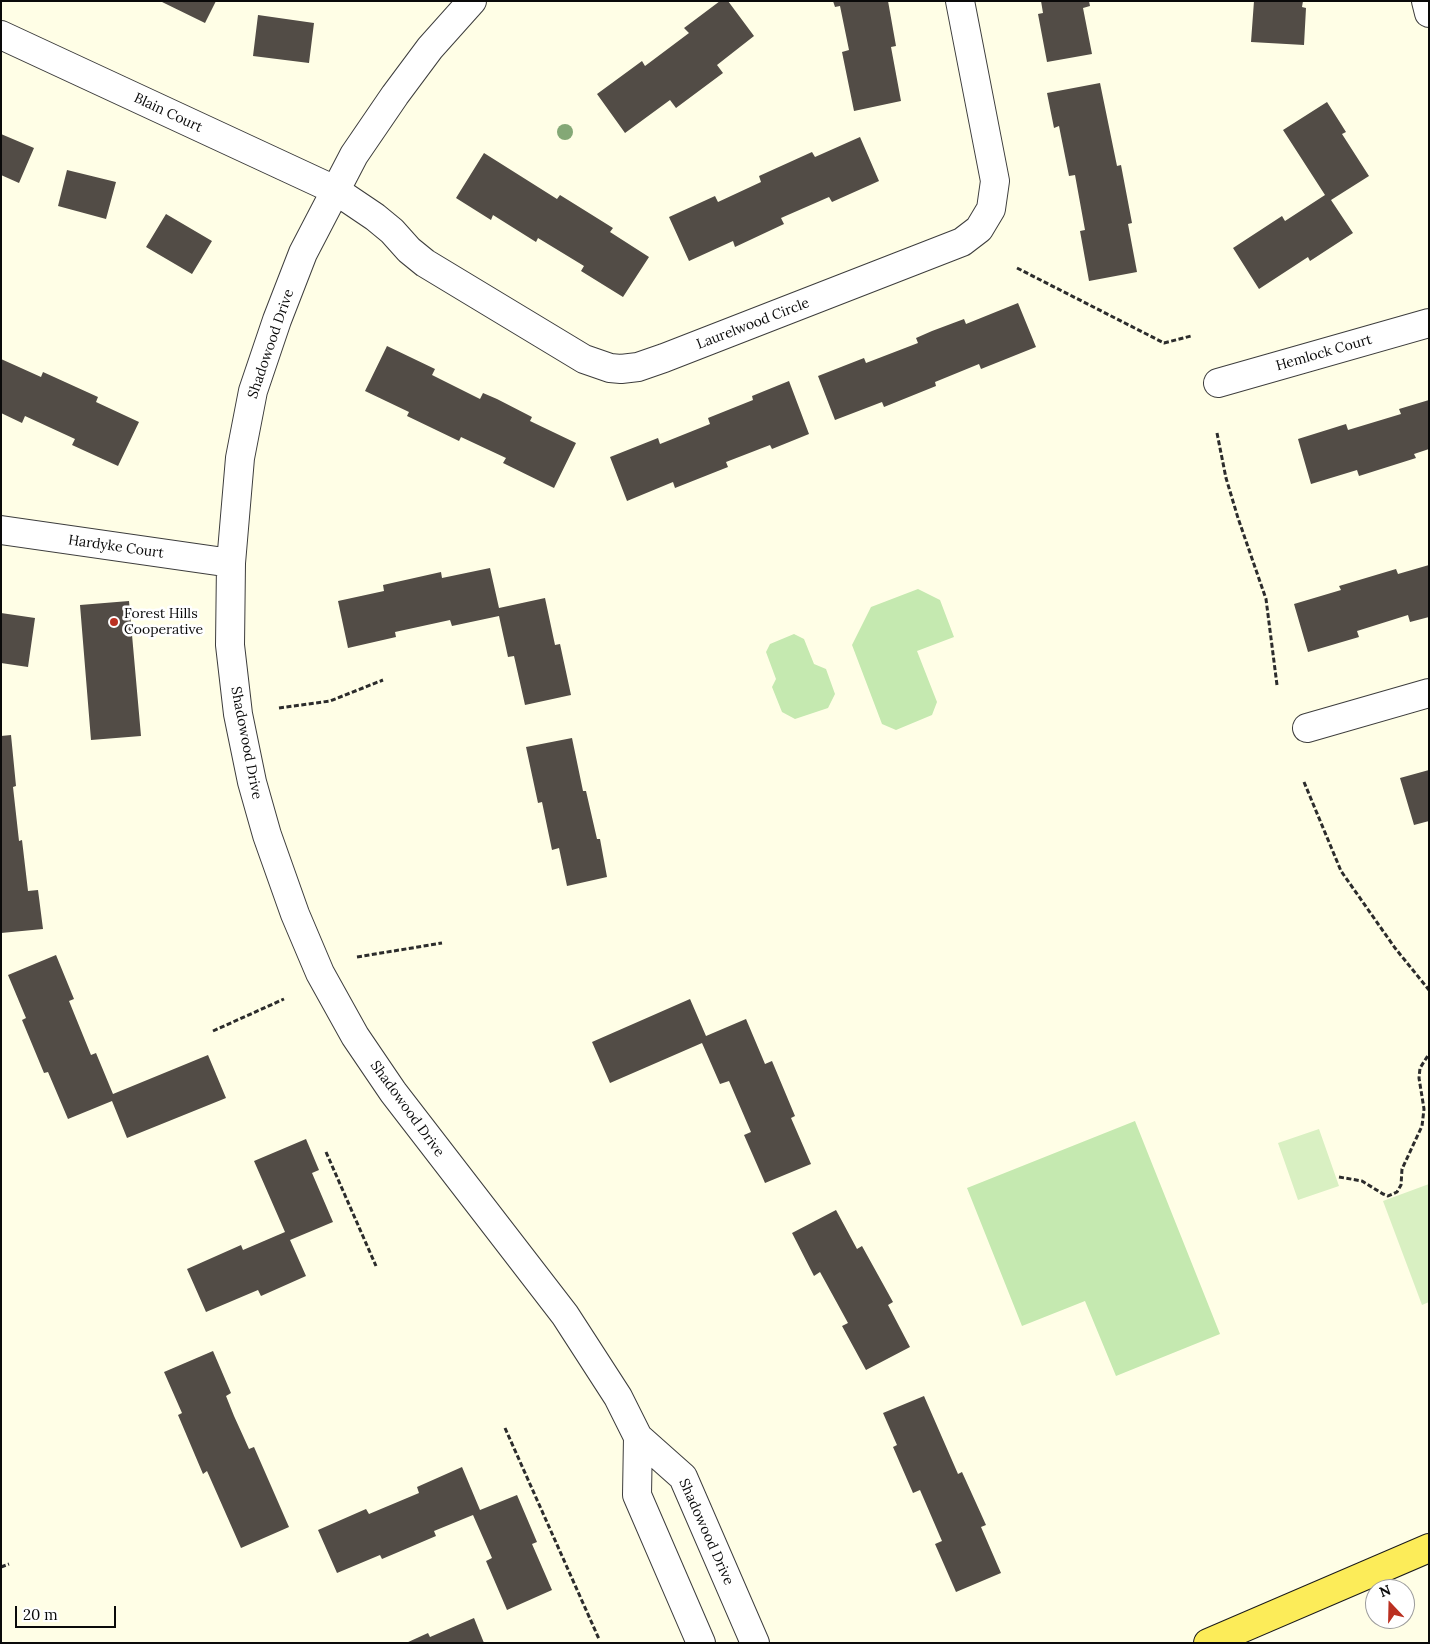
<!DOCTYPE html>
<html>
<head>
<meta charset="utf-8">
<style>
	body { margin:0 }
	#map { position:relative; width:1430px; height:1644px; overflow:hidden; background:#fffee6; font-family:Lora,serif }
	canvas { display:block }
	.frame { position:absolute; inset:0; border:2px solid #0a0a0a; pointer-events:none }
	.north { position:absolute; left:1365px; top:1579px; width:50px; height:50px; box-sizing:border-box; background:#fff; border:1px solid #9d9d9d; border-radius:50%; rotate:339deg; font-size:14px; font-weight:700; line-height:20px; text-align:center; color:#0a0a0a }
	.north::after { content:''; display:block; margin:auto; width:18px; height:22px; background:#ba3021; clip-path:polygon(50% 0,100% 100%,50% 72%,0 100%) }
	.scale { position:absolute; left:15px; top:1606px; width:101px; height:22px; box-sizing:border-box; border:2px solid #0a0a0a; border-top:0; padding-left:6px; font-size:15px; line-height:18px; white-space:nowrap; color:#0a0a0a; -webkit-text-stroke:4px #fff; paint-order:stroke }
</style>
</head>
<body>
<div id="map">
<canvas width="1430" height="1644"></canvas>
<div class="frame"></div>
<div class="north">N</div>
<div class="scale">20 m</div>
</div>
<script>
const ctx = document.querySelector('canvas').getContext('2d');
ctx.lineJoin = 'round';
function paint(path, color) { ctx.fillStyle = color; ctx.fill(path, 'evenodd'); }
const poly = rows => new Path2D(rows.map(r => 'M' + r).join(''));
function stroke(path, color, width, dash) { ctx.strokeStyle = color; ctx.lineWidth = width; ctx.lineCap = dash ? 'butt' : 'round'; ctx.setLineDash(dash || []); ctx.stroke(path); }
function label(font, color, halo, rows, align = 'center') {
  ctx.font = font + ' Lora,serif'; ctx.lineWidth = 5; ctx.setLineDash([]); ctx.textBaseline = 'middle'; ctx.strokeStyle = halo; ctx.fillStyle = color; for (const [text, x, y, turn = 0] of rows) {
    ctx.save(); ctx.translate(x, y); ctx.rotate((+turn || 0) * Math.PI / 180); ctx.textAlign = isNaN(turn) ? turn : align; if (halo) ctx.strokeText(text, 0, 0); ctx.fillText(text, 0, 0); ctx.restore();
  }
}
paint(poly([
	[918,589,940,600,954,637,917,651,937,702,932,715,896,730,882,724,852,645,871,607],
	[794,634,804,639,814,664,826,669,835,694,828,708,795,719,782,712,772,687,776,679,766,652,770,644],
	[1135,1121,1220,1334,1116,1376,1085,1301,1022,1326,967,1188]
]), '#c5e9b0');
paint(poly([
	[1319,1129,1339,1186,1298,1200,1278,1143],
	[1429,1184,1429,1302,1422,1305,1383,1201]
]), '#d9f0c2');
paint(poly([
	[160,1,216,1,205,23],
	[720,1,728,1,754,36,717,65,723,73,676,108,670,100,625,133,597,94,642,61,645,66,689,33,684,28],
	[833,1,888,1,896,46,891,47,901,101,854,111,842,52,849,50,840,6,835,7],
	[1041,1,1089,1,1090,6,1083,8,1092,54,1047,62,1038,14,1043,13],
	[1254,1,1303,1,1302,7,1306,8,1304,45,1251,42],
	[258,15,314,23,309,63,253,56],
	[1100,83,1117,166,1121,165,1132,223,1128,224,1137,272,1089,281,1080,231,1085,230,1075,175,1069,176,1059,126,1054,128,1047,93],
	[1327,102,1346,132,1342,134,1369,176,1331,200,1353,233,1310,261,1308,257,1259,289,1233,248,1282,216,1285,221,1325,195,1283,130],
	[1,134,34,148,19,183,1,175],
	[860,137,879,181,832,202,829,197,781,218,784,224,735,247,733,241,689,261,669,217,715,196,718,202,761,182,759,176,812,152,815,157],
	[484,153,557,199,560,195,613,228,610,232,649,257,623,297,581,271,584,266,538,238,536,242,493,215,491,220,456,198],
	[67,170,116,182,106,219,58,206],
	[166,214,212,241,192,274,146,247],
	[1018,303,1036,347,981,369,979,364,935,382,936,386,884,407,882,402,835,420,818,376,864,358,866,363,918,343,916,338,932,331,964,319,966,324],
	[387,346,435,369,432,375,480,399,483,393,497,399,532,417,530,421,576,443,554,488,503,463,506,458,461,437,459,441,407,416,409,412,365,391],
	[1,359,41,377,43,372,98,397,96,402,139,422,118,466,72,445,75,439,25,416,22,423,1,413],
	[789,381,809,434,772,449,770,445,726,462,728,467,675,488,673,482,627,501,610,457,658,438,660,444,710,424,708,418,753,400,752,396],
	[1429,400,1429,449,1414,454,1416,458,1359,476,1357,470,1311,484,1298,439,1346,424,1348,430,1401,414,1399,409],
	[1429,565,1429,617,1410,622,1408,615,1357,631,1359,637,1308,652,1294,604,1341,590,1339,586,1396,569,1398,574],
	[490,568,499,608,545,598,555,645,560,644,571,695,525,705,514,656,508,657,499,616,452,626,450,620,395,632,396,637,348,648,338,601,384,591,383,585,441,572,442,578],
	[129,601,141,736,91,740,80,605],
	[1,613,35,618,28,667,1,663],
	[11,735,16,786,13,787,19,841,22,840,28,891,38,890,43,929,1,933,1,736],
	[572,738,583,791,586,791,597,839,600,839,607,877,567,886,559,848,552,850,542,802,538,803,526,747],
	[1429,770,1429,821,1414,825,1400,778],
	[56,955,74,999,69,1001,91,1055,96,1053,113,1094,208,1055,226,1098,127,1138,112,1101,68,1119,48,1072,44,1073,22,1020,26,1018,8,975],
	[690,999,706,1036,746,1019,765,1064,772,1061,795,1116,791,1118,811,1164,765,1183,744,1135,751,1132,729,1081,720,1084,702,1043,610,1083,592,1042],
	[306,1139,319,1170,312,1173,333,1222,290,1240,306,1276,261,1296,258,1290,206,1312,187,1269,241,1245,243,1250,285,1232,254,1161],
	[836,1210,857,1249,862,1246,893,1302,888,1305,910,1347,866,1370,842,1326,848,1323,820,1272,814,1276,792,1233],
	[213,1351,231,1393,226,1396,234,1416,249,1449,254,1447,289,1527,241,1548,207,1471,203,1474,178,1415,182,1413,164,1372],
	[924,1396,958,1474,962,1472,986,1525,981,1527,1001,1573,956,1592,935,1544,942,1541,920,1490,913,1493,893,1447,897,1445,883,1413],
	[462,1467,480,1510,517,1495,537,1542,532,1544,552,1590,507,1610,486,1561,492,1558,473,1515,434,1531,436,1536,382,1559,380,1555,337,1573,318,1530,366,1509,369,1514,419,1493,417,1487],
	[474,1618,484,1643,406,1643,428,1633,430,1637]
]), '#524c46');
const minor = poly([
	[472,1,430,48,395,95,354,155,303,253,277,320,253,391,240,458,231,563,230,645,238,714,252,782,267,835,295,914,320,973,355,1036,393,1092,565,1315,618,1397,638,1437,683,1477,755,1643],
	[1426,1,1429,13],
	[1,35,335,190,375,217,392,231,409,250,425,263,584,359,610,368,621,369,638,367,664,358,962,242,979,229,991,209,995,181,960,1],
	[1218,383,1429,323],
	[1,530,231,563],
	[1307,728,1429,693],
	[638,1437,637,1495,701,1643]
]);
const major = poly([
	[1208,1643,1429,1548]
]);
stroke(minor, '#3d3d3d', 30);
stroke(major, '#1b1b1b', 30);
stroke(poly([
	[1017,268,1164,343,1191,336],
	[1217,433,1226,478,1238,518,1266,599,1277,685],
	[279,708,330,701,383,680],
	[1304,782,1341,871,1395,948,1429,990],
	[357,957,442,943],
	[213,1031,284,999],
	[326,1152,376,1266],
	[1339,1177,1362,1181,1383,1194,1388,1196,1397,1192,1401,1185,1402,1169,1422,1126,1424,1109,1419,1078,1420,1068,1429,1054],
	[505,1428,599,1639],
	[1,1567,9,1564]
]), '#2c2c2c', 3, [5, 2.5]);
stroke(minor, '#fff', 28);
stroke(major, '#fcec59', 28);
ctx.fillStyle = '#84a876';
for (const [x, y] of [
	[565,132]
]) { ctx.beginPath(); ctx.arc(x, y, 8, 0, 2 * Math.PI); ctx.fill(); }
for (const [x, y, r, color] of [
	[114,622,5,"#ba3021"]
]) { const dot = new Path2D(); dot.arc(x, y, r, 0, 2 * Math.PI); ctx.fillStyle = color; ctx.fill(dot); stroke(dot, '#fff', 2); }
label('14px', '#0a0a0a', '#fff', [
	["Blain Court",168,113,25],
	["Laurelwood Circle",753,324,-21],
	["Shadowood Drive",271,344,-71],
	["Hemlock Court",1324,353,-16],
	["Hardyke Court",116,547,8],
	["Shadowood Drive",246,743,79],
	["Shadowood Drive",407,1109,54],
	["Shadowood Drive",706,1532,66]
]);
label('14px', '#0a0a0a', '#fff', [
	["Forest Hills",124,614],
	["Cooperative",124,630]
], 'left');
</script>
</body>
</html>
